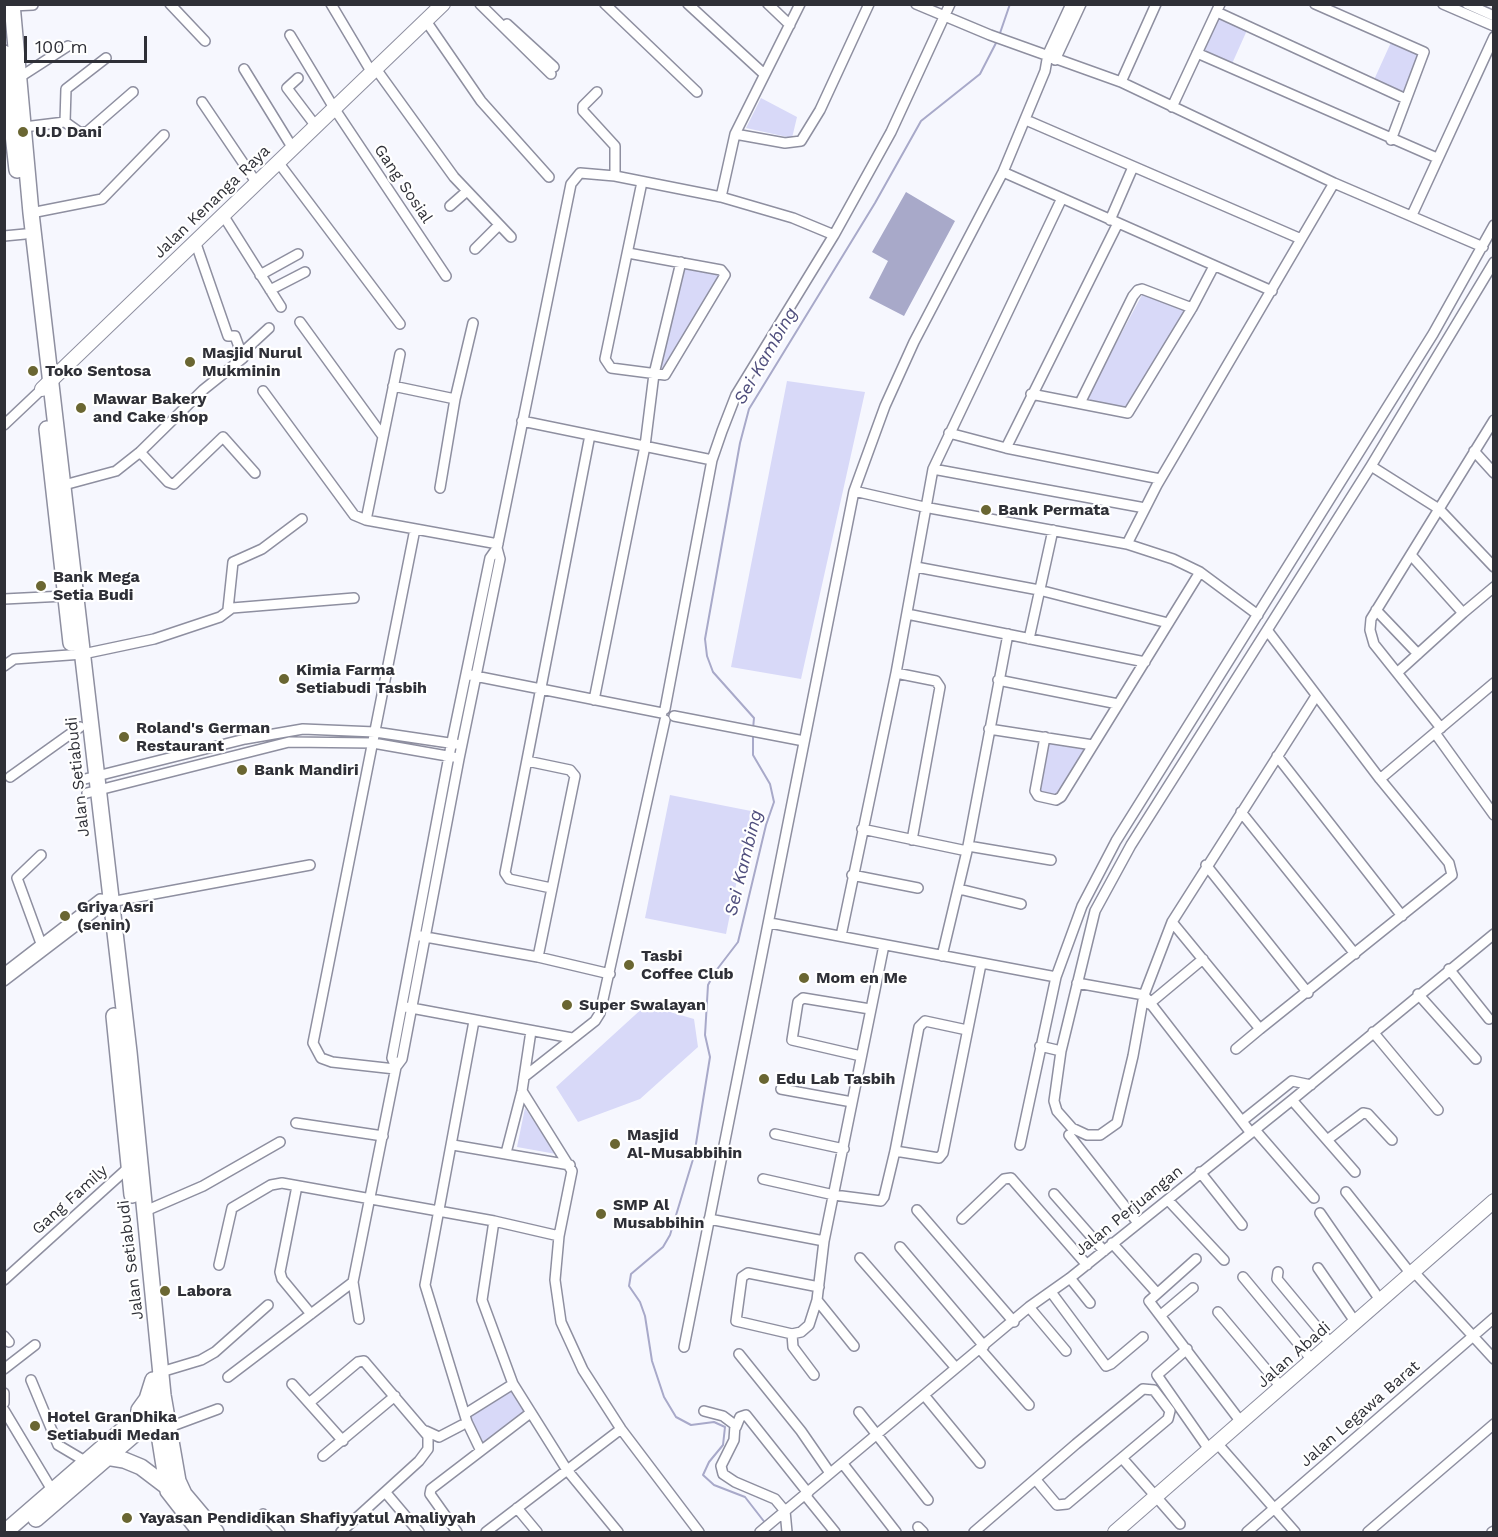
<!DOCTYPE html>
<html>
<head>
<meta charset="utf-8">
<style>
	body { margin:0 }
	#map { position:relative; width:1498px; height:1537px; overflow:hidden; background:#f6f7fe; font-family:"Work Sans",sans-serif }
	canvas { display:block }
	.frame { position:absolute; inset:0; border:6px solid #2f3037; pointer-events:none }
	.scale { position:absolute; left:24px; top:36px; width:123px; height:27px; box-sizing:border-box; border:3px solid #2f3037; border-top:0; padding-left:8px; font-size:18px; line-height:21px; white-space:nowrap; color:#2f3037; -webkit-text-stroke:4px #fff; paint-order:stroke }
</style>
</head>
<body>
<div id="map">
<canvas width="1498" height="1537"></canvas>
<div class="frame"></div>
<div class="scale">100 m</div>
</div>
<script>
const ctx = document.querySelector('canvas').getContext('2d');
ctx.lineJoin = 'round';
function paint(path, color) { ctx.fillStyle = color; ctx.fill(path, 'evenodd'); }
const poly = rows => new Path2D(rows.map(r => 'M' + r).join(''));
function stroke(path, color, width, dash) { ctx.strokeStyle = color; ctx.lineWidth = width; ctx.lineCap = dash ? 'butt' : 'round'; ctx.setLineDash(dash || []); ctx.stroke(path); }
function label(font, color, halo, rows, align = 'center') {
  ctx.font = font + ' "Work Sans",sans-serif'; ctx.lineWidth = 4.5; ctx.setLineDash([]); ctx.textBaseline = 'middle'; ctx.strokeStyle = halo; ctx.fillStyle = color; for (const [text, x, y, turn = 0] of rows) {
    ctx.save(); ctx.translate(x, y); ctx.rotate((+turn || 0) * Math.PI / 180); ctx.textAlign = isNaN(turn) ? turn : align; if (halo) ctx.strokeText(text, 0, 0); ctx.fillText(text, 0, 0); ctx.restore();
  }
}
paint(poly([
	[1216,16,1248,28,1231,66,1202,52],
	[1393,38,1423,51,1403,97,1373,82],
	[761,98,797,117,792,138,746,128],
	[682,264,724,274,662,374,654,373],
	[1143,293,1189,309,1131,409,1085,401],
	[787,381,865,392,801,679,731,667],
	[1045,738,1092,746,1059,796,1036,792],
	[670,795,751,811,726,934,645,918],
	[646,1005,694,1019,698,1047,640,1099,578,1122,556,1087],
	[525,1108,556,1154,517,1147],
	[511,1386,527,1412,483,1444,466,1415]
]), '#d8d9f8');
paint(poly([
	[906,192,955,221,904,316,869,298,888,261,872,252]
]), '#a8a9c9');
stroke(poly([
	[999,36,1010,4],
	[753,729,754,718,713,672,707,656,705,639,740,443,749,409,875,203,921,121,980,74,997,41],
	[753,734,753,755,770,784,774,802,766,825,738,942,715,972,708,985,705,1035,710,1057,694,1156,670,1235,663,1247,631,1274,629,1286,640,1302,645,1316,652,1361,664,1397,676,1417,691,1425,714,1422,725,1427,723,1445,709,1462,703,1475,714,1485,745,1497,766,1524]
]), '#a8a9c9', 2);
const street = poly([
	[170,4,205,41],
	[331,4,372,73],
	[480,4,551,74],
	[605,4,697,92],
	[688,4,764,74],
	[768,4,790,25],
	[916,4,990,35,1121,82,1334,183,1483,247],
	[1315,4,1424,52,1391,140],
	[1443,4,1494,26],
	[1467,4,1494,16],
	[12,6,33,5],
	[1217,12,1406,99],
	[426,21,481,101,549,177],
	[507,24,554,67],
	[290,35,334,108,446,276],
	[1197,53,1437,158],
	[1055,60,1081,4],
	[244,69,292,147],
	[376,69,454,177,511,237],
	[20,77,68,46],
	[298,78,287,88,315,125],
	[1121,82,1156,4],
	[597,92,583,106,583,111,615,146,615,176],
	[202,102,256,182],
	[1172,107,1220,4],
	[1026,120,1301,239],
	[65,122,66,89,106,58],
	[24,127,65,122,79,132,87,132,133,92],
	[735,134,785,143,801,141,820,110,869,4],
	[278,162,400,324],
	[1003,172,1272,291],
	[721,197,735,134,800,4],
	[450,206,467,191],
	[31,213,102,199,164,135],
	[223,215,281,307],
	[1412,215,1494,37],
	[1110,220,1133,167],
	[4,236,25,234],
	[475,249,499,225],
	[628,253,721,270,725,275,665,375,611,368,605,359,642,182],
	[260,275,298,254],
	[270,290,305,272],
	[300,322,382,435],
	[242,353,269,328],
	[393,386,455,399,440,488],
	[263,391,354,515,366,520,498,544],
	[1031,394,1128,413,1192,308,1214,266],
	[455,399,473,323],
	[1080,403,1133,296,1138,290,1142,289,1192,308],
	[522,421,712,460],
	[4,425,42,389],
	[949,433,1006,448,1160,479],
	[1006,448,1118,223],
	[1474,451,1494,473],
	[140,452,168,482,174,484,223,437,255,473],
	[1371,466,1439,509,1494,567],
	[933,469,1145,508],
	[64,485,116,471,140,452,203,390,243,358,235,336,228,336,195,241],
	[854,491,924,507,1127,544,1173,559,1200,572,1258,615],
	[366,520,400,354],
	[1127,544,1157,485,1334,183],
	[916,567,1039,590,1168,623],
	[4,599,65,596],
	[228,609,233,562,262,549,302,519],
	[1376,610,1418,654],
	[1463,613,1494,587],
	[907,614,1145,662],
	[1029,639,1053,530],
	[4,666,14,659,83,654,154,639,220,617,232,608,354,598],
	[1398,672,1463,613,1411,555],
	[896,673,936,681,940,687,912,840],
	[470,675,662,713],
	[998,680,1118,704],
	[1316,696,1172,922,1144,995,1133,1056,1117,1123,1100,1135,1087,1135,1072,1128,1057,1111,1054,1101,1061,1051,1095,911,1131,845,1371,466,1494,262],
	[594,700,645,446,654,374,681,262],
	[665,709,712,460,722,431,736,395,834,235,891,132,950,4],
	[674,716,804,741],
	[1441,728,1374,644,1370,630,1371,619,1494,420],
	[989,729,1093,745],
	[1435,733,1494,815],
	[1045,737,1035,791,1038,796,1056,800,1061,797,1200,572],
	[1277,756,1402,916],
	[527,761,570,770,575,776,538,957],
	[10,777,80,727],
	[85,779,245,739,303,729,375,732,456,744],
	[1380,779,1494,683],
	[87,793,289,742,373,743,453,757],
	[1241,812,1355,954],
	[862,829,967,851],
	[968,846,1051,860],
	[41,855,17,878,43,949],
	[1206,865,1308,993],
	[852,875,918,888],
	[551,888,509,879,505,873,590,435],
	[959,889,1021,904],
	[1172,922,1260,1029,1452,875,1449,863,1380,779,1267,630],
	[770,923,1056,977],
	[420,936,538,957,610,974],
	[841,936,896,673,933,469,1062,198],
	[942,956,967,851,1008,634],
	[1449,969,1489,1019],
	[4,973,100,899,115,900],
	[4,981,101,907,116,901,310,865],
	[1077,983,1144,995,1251,1133],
	[1418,994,1476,1059],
	[1149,1004,1203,959],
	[406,1007,572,1038],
	[474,1021,425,1285,467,1422,480,1449],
	[1373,1032,1438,1110],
	[1040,1046,1061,1051],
	[1236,1049,1260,1029],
	[861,1056,792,1040,798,1002,803,998,870,1009],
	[396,1067,392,1058,449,756,490,558,497,548,571,184,580,173,615,176,721,197,793,218,834,235],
	[395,1069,332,1062,321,1058,313,1043,415,529],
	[524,1077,595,1021,600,1013,665,720],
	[781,1089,852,1102],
	[522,1091,572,1171,559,1236,555,1280,561,1322,583,1370,621,1429,699,1532],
	[1292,1100,1355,1172],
	[1242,1121,1292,1081,1311,1085],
	[296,1123,383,1136],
	[1255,1130,1314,1198],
	[775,1134,844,1149],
	[1069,1135,1138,1223],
	[1327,1140,1363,1113,1368,1114,1392,1140],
	[453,1145,570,1165],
	[1020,1145,1056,977,1082,906,1116,841,1433,334,1494,225],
	[895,1151,939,1158,943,1153,981,964],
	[506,1153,522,1091,531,1031],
	[1200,1172,1242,1225],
	[763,1179,834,1195,881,1201,884,1197,895,1151,919,1027,925,1021,967,1030],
	[297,1186,280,1272,282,1279,311,1314],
	[1346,1192,1411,1274],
	[1054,1194,1104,1251],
	[1168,1200,1224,1260],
	[917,1210,1014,1322],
	[143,1212,203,1186,280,1142],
	[1320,1213,1380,1300],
	[709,1219,824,1241],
	[962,1219,1004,1179,1011,1178,1087,1265],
	[494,1221,482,1300,513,1384,567,1470,618,1532],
	[1112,1243,1156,1292],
	[900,1247,984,1346],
	[860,1258,956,1368],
	[1196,1259,1149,1301,1241,1422],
	[219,1265,232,1208,271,1185,282,1183,494,1221,559,1236],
	[1318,1268,1356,1323],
	[1278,1272,1277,1279,1331,1344],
	[1414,1272,1494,1359],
	[1243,1277,1312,1360],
	[1070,1278,1090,1303],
	[4,1280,129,1167],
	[353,1282,359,1319],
	[1051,1292,1106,1366,1111,1364,1143,1337],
	[817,1300,854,1346],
	[1029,1307,1066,1351],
	[1218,1312,1281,1387],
	[1161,1315,1193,1288],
	[792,1334,736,1321,742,1277,748,1273,819,1287],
	[4,1336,9,1342],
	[684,1347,854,491,885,406,914,342,1003,172,1045,71,1048,54,1071,4],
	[980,1349,1029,1405],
	[1187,1349,1157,1375,1208,1448],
	[739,1354,801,1431,830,1473],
	[4,1369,35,1345],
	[161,1372,201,1360,215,1352,268,1305],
	[814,1375,793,1347,792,1334,801,1332,809,1325,817,1300,824,1241,884,945],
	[228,1377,353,1282,396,1067,402,1059,459,759,500,559,497,548],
	[31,1380,58,1445,85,1461],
	[292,1384,309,1403,358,1362,364,1361,428,1436,428,1449,419,1461,341,1532],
	[4,1393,4,1403],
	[924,1395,980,1463],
	[309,1403,343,1441],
	[4,1410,52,1490],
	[704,1411,723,1416,735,1425,734,1440,721,1466,723,1474,735,1482,775,1499,785,1511,787,1532],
	[859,1412,928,1500],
	[465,1414,513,1384],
	[736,1427,740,1417,746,1415,808,1493],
	[164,1429,218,1409],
	[426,1431,439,1437,462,1425],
	[1216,1442,1295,1532],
	[323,1456,395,1396],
	[1122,1458,1180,1524],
	[843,1464,896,1532],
	[386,1493,419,1532],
	[805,1495,835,1532],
	[517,1508,537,1532],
	[263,1514,280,1532],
	[918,1527,923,1532],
	[457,1532,430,1494,431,1489,529,1414],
	[486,1532,621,1429],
	[760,1532,1029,1307,1070,1278,1292,1100,1494,934],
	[974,1532,1076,1444,1143,1389,1154,1390,1170,1411,1168,1419,1067,1504,1057,1505,1036,1480],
	[1247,1532,1494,1318],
	[1368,1532,1494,1424],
	[1492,1532,1494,1531]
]);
const secondary = poly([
	[42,389,443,4],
	[1115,1532,1494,1201]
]);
const primary = poly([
	[12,4,31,213,129,1052,163,1395,178,1481,184,1494,216,1532],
	[4,53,17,170],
	[47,429,71,643],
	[114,1016,132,1195],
	[139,1410,147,1399,153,1380],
	[158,1428,168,1491,200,1532],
	[106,1457,124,1460,141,1467,166,1486],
	[36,1519,165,1408],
	[5,1532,163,1395]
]);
stroke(street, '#8e8fa0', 12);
stroke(secondary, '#8e8fa0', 16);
stroke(primary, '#8e8fa0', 18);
stroke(street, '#fff', 9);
stroke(secondary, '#fff', 14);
stroke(primary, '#fff', 15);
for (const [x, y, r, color] of [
	[23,132,6,"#6a6632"],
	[190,362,6,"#6a6632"],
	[33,371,6,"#6a6632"],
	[81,408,6,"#6a6632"],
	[986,510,6,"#6a6632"],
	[41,586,6,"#6a6632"],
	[284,679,6,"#6a6632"],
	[124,737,6,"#6a6632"],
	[242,770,6,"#6a6632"],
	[65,916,6,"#6a6632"],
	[629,965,6,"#6a6632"],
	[804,978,6,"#6a6632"],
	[567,1005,6,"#6a6632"],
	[764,1079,6,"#6a6632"],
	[615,1144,6,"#6a6632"],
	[601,1214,6,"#6a6632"],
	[165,1291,6,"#6a6632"],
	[35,1426,6,"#6a6632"],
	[127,1518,6,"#6a6632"]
]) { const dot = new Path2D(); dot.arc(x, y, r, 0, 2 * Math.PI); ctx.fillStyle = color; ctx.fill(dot); stroke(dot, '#fff', 2); }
label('bold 16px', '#2f3037', '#fff', [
	["U.D Dani",35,132],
	["Masjid Nurul",202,353],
	["Mukminin",202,371],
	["Toko Sentosa",45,371],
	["Mawar Bakery",93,399],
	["and Cake shop",93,417],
	["Bank Permata",998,510],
	["Bank Mega",53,577],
	["Setia Budi",53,595],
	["Kimia Farma",296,670],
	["Setiabudi Tasbih",296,688],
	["Roland's German",136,728],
	["Restaurant",136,746],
	["Bank Mandiri",254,770],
	["Griya Asri",77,907],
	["(senin)",77,925],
	["Tasbi",641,956],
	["Coffee Club",641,974],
	["Mom en Me",816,978],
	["Super Swalayan",579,1005],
	["Edu Lab Tasbih",776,1079],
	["Masjid",627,1135],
	["Al-Musabbihin",627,1153],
	["SMP Al",613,1205],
	["Musabbihin",613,1223],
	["Labora",177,1291],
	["Hotel GranDhika",47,1417],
	["Setiabudi Medan",47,1435],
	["Yayasan Pendidikan Shafiyyatul Amaliyyah",139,1518]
], 'left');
label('16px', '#2f3037', '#fff', [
	["Gang Sosial",403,184,56],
	["Jalan Kenanga Raya",212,202,-44],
	["Jalan Setiabudi",78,777,-96],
	["Gang Family",70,1200,-42],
	["Jalan Perjuangan",1129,1211,-39],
	["Jalan Setiabudi",131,1260,-97],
	["Jalan Abadi",1294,1355,-41],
	["Jalan Legawa Barat",1360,1414,-41]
]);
label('italic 18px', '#4f4e7d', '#fff', [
	["Sei Kambing",766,356,-60],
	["Sei Kambing",744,863,-76]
]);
</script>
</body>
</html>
